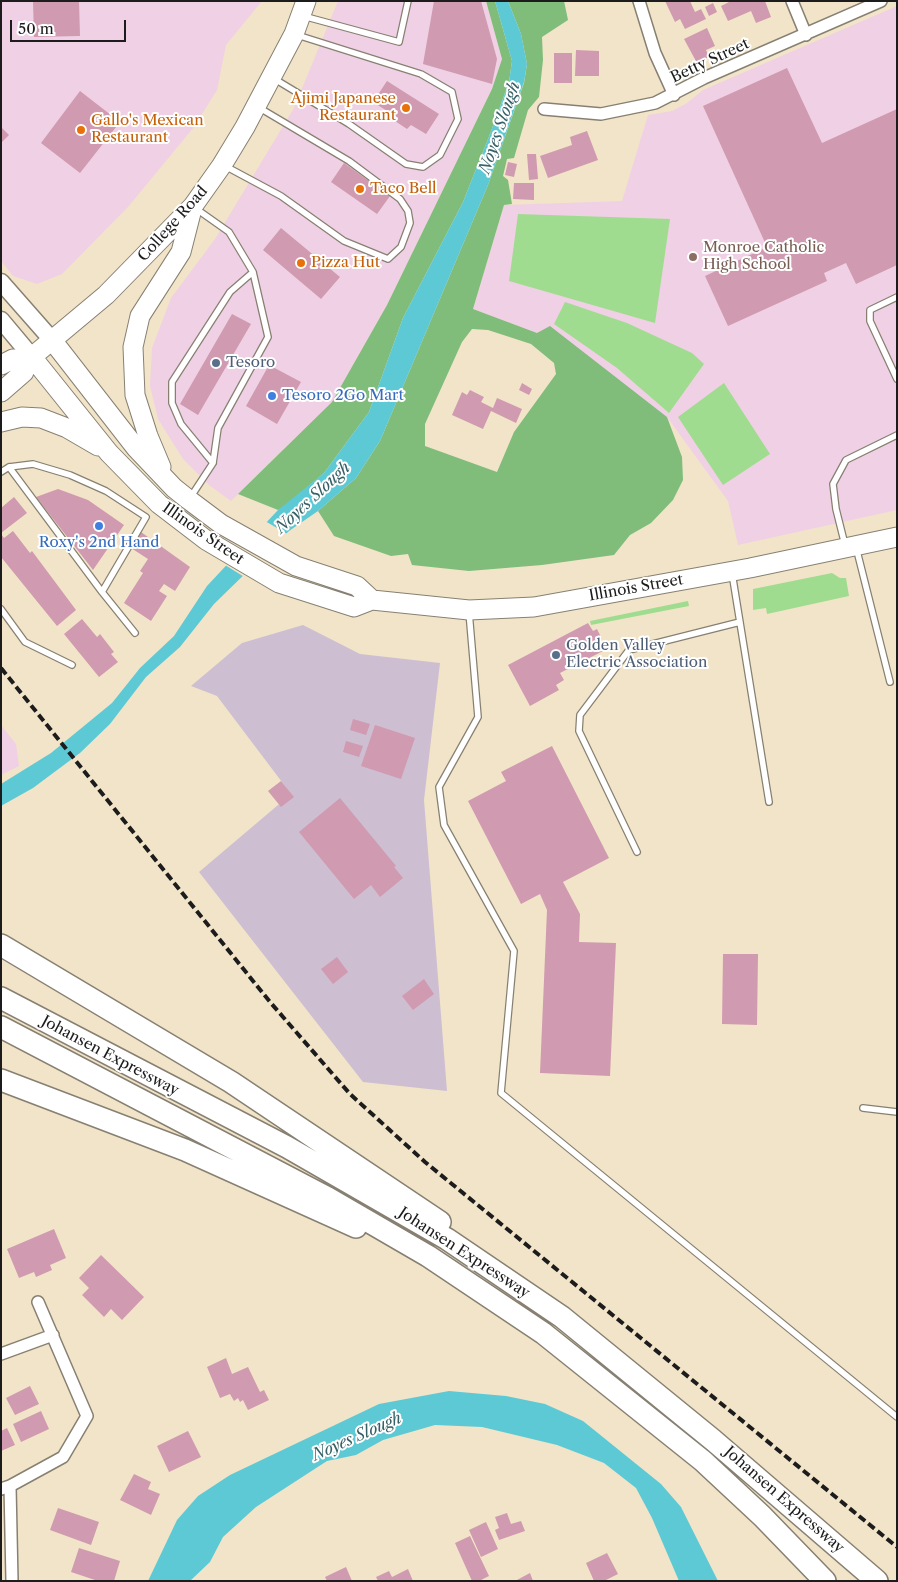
<!DOCTYPE html>
<html>
<head>
<meta charset="utf-8">
<style>
	body { margin:0 }
	#map { position:relative; width:898px; height:1582px; overflow:hidden; background:#f2e4c8; font-family:"Libre Caslon Text",serif }
	canvas { display:block }
	.frame { position:absolute; inset:0; border:2px solid #1c1c1c; pointer-events:none }
	.scale { position:absolute; left:10px; top:20px; width:116px; height:22px; box-sizing:border-box; border:2px solid #1c1c1c; border-top:0; padding-left:6px; font-size:15px; line-height:18px; white-space:nowrap; color:#1c1c1c; -webkit-text-stroke:4px #fff; paint-order:stroke }
</style>
</head>
<body>
<div id="map">
<canvas width="898" height="1582"></canvas>
<div class="frame"></div>
<div class="scale">50 m</div>
</div>
<script>
const ctx = document.querySelector('canvas').getContext('2d');
ctx.lineJoin = 'round';
function paint(path, color) { ctx.fillStyle = color; ctx.fill(path, 'evenodd'); }
const poly = rows => new Path2D(rows.map(r => 'M' + r).join(''));
function stroke(path, color, width, dash) { ctx.strokeStyle = color; ctx.lineWidth = width; ctx.lineCap = dash ? 'butt' : 'round'; ctx.setLineDash(dash || []); ctx.stroke(path); }
function label(font, color, halo, rows, align = 'center') {
  ctx.font = font + ' "Libre Caslon Text",serif'; ctx.lineWidth = 4; ctx.setLineDash([]); ctx.textBaseline = 'middle'; ctx.strokeStyle = halo; ctx.fillStyle = color; for (const [text, x, y, turn = 0] of rows) {
    ctx.save(); ctx.translate(x, y); ctx.rotate((+turn || 0) * Math.PI / 180); ctx.textAlign = isNaN(turn) ? turn : align; if (halo) ctx.strokeText(text, 0, 0); ctx.fillText(text, 0, 0); ctx.restore();
  }
}
paint(poly([
	[1,1,262,1,226,45,217,90,194,127,128,207,62,274,37,284,13,276,1,261],
	[338,1,486,1,502,59,492,89,387,305,332,402,231,501,209,485,183,459,158,419,150,386,152,348,171,298,215,239,294,108],
	[897,6,897,510,738,545,728,501,667,417,537,333,473,309,504,205,622,201,648,115,672,111,687,103,703,90],
	[1,725,16,744,19,766,1,775]
]), '#f0d0e5');
paint(poly([
	[303,625,360,654,440,663,424,800,447,1091,363,1082,199,872,291,794,217,696,191,686,242,643]
]), '#cebed2');
paint(poly([
	[518,214,670,219,655,323,509,281],
	[565,302,627,323,692,353,704,364,669,413,617,368,554,324],
	[724,383,770,454,723,485,678,417],
	[832,573,840,578,846,578,849,596,767,614,766,608,753,610,753,589],
	[688,601,689,606,591,625,590,621]
]), '#a0dc8f');
paint(poly([
	[486,1,495,1,512,61,509,82,490,134,463,202,403,318,369,412,324,473,284,507,278,510,238,494,332,402,387,305,492,89,502,59],
	[508,1,564,1,568,20,542,37,543,60,539,97,528,110,514,158,507,159,503,176,508,180,512,204,504,205,473,309,537,333,550,326,667,417,682,457,683,480,673,500,651,523,630,535,614,555,542,565,469,571,412,565,408,554,391,556,334,536,318,511,356,478,380,441,488,185,524,83,527,64,521,34],
	[472,329,488,330,531,344,554,363,556,374,514,432,497,472,425,446,425,424,462,342]
]), '#80bc7a');
paint(poly([
	[495,1,508,1,521,34,527,64,524,82,488,185,380,441,356,478,318,511,289,531,214,604,180,647,146,677,110,724,80,753,33,788,1,806,1,784,51,753,112,703,140,668,174,636,207,586,278,510,324,473,369,412,403,318,463,202,490,134,509,82,512,61],
	[449,1391,506,1396,545,1404,583,1421,661,1484,681,1507,718,1581,679,1581,652,1518,636,1488,604,1463,557,1445,482,1427,435,1425,383,1440,356,1455,327,1461,256,1507,223,1537,210,1562,190,1581,148,1581,177,1520,198,1496,230,1475,379,1404]
]), '#5dc9d5');
paint(poly([
	[265,521,289,535,246,578,225,565]
]), '#f2e4c8');
paint(poly([
	[33,1,79,1,80,36,34,37],
	[434,1,481,1,497,59,492,84,423,64],
	[665,1,690,1,695,12,701,9,706,19,685,29,680,19,675,22],
	[731,1,765,1,771,17,756,23,751,11,728,21,721,6],
	[713,3,717,12,709,16,705,7],
	[707,28,715,46,706,50,709,57,697,63,684,39],
	[576,50,599,51,599,76,575,76],
	[554,53,572,53,572,83,554,83],
	[787,68,822,143,897,109,897,265,856,284,846,263,824,273,827,281,728,326,705,276,767,247,703,106],
	[387,81,439,114,426,134,411,125,407,129,395,121,398,118,373,102],
	[80,91,120,122,80,173,41,143],
	[1,127,9,135,1,143],
	[587,131,598,160,548,178,540,156,572,145,570,137],
	[527,154,536,154,538,179,529,180],
	[508,162,517,164,514,177,505,175],
	[344,163,390,196,377,214,331,182],
	[514,183,534,183,534,200,513,199],
	[281,228,340,277,321,299,263,250],
	[232,314,251,324,198,415,180,404],
	[269,365,301,382,277,424,246,406],
	[522,383,532,389,529,395,519,390],
	[470,390,484,397,481,402,493,408,497,398,522,409,516,423,491,411,483,429,452,415,462,392,467,395],
	[58,489,88,500,124,525,93,570,36,497],
	[14,497,27,513,1,533,1,508],
	[13,531,30,553,32,551,76,610,57,626,1,557,1,534,4,538],
	[141,532,190,567,175,591,164,584,159,591,167,596,151,621,124,603,143,573,140,571,148,559,131,548],
	[82,619,97,637,100,634,114,652,111,654,118,662,99,677,64,634],
	[588,623,593,631,597,629,602,639,598,641,603,651,560,673,564,680,556,685,559,690,530,706,508,665],
	[353,719,370,724,366,735,350,730],
	[375,725,415,738,401,779,361,766],
	[346,741,363,746,359,757,343,752],
	[552,746,609,858,563,882,580,914,579,942,616,943,610,1076,540,1073,547,910,540,894,521,904,468,801,506,781,501,772],
	[281,781,294,797,281,807,268,791],
	[340,798,396,866,394,867,403,878,380,897,371,885,354,899,299,832],
	[723,954,758,954,757,1025,722,1024],
	[337,957,348,972,333,984,321,969],
	[424,979,434,994,413,1010,402,996],
	[54,1229,66,1258,50,1265,52,1270,36,1277,34,1272,19,1278,7,1249],
	[101,1255,144,1297,122,1320,111,1309,104,1317,82,1295,89,1288,79,1278],
	[226,1358,232,1374,248,1367,260,1392,264,1390,269,1400,248,1410,243,1400,240,1402,238,1398,234,1401,230,1394,220,1398,207,1367],
	[30,1386,39,1404,15,1415,6,1398],
	[41,1411,49,1429,21,1442,13,1424],
	[7,1428,15,1445,1,1451,1,1431],
	[188,1431,201,1457,169,1472,157,1446],
	[134,1474,151,1482,148,1489,160,1494,151,1515,120,1500],
	[58,1508,99,1522,91,1545,50,1530],
	[507,1513,511,1524,521,1521,525,1531,499,1540,495,1530,499,1528,495,1517],
	[486,1522,498,1549,481,1557,469,1530],
	[470,1536,489,1576,479,1581,472,1581,455,1543],
	[79,1548,120,1561,114,1581,98,1581,71,1572],
	[607,1553,618,1574,604,1581,594,1581,586,1563],
	[346,1567,352,1581,327,1581,325,1577],
	[408,1569,413,1581,378,1581,376,1577,389,1571,392,1577],
	[530,1573,533,1581,515,1581]
]), '#d09ab0');
const lane = poly([
	[303,16,399,42,408,1],
	[273,78,349,124,406,164,423,167,440,155,458,119,452,92,421,74,297,35],
	[225,166,281,196,344,241,388,259,401,247,410,223,408,211,400,199,349,161,258,107],
	[897,297,870,310,870,321,897,379],
	[213,463,181,424,172,403,172,382,230,292,253,272],
	[1,472,9,467,33,464,70,475,106,491,146,517,102,592,9,467],
	[190,498,213,463,218,428,268,337,253,272,229,232,195,208],
	[845,545,836,509,833,484,846,460,897,435],
	[856,547,890,682],
	[732,573,769,802],
	[102,592,135,633],
	[1,609,25,642,72,665],
	[469,612,478,717,439,787,444,825,514,951,501,1093,897,1417],
	[637,852,579,731,580,715,629,650,740,622],
	[863,1108,897,1112]
]);
const street = poly([
	[639,1,655,53,674,95],
	[792,1,806,35],
	[544,109,601,114,655,103,704,78,881,1],
	[1,1354,53,1335],
	[10,1486,12,1581],
	[1,1489,10,1486,63,1457,87,1416,38,1302]
]);
const secondary = poly([
	[1,282,52,340],
	[1,320,32,357]
]);
const primary = poly([
	[52,340,136,448,174,488,189,500,221,524,296,566,357,586,372,600],
	[32,357,109,453,159,504,206,540,279,583,354,607,372,600,469,610,534,607,750,568,897,537],
	[1,365,13,359,27,361],
	[1,392,24,372,27,361,106,295,193,206,222,165,245,127,294,34,306,1],
	[1,422,22,417,41,418,67,428,98,446],
	[161,467,148,436,135,395,133,347,140,316,181,252,192,209]
]);
const highway = poly([
	[1,945,231,1082,440,1222],
	[1,998,287,1147,447,1239,562,1317,713,1440,877,1581],
	[1,1027,328,1198,428,1256,543,1333,703,1461,762,1516,825,1581],
	[1,1080,185,1150,356,1227]
]);
stroke(lane, '#878072', 8);
stroke(street, '#878072', 14);
stroke(secondary, '#878072', 19);
stroke(primary, '#878072', 21);
stroke(highway, '#878072', 24);
stroke(lane, '#fff', 5.5);
stroke(street, '#fff', 11);
stroke(secondary, '#fff', 16);
stroke(primary, '#fff', 19);
stroke(highway, '#fff', 21);
stroke(poly([
	[1,668,270,1002,350,1094,425,1162,897,1547]
]), '#1c1c1c', 4, [8, 4]);
for (const [x, y, r, color] of [
	[406,108,5,"#e8710a"],
	[81,130,5,"#e8710a"],
	[360,189,5,"#e8710a"],
	[693,257,5,"#8d6e63"],
	[301,263,5,"#e8710a"],
	[216,363,5,"#5c6f8a"],
	[272,396,5,"#3f7fe0"],
	[99,526,5,"#3f7fe0"],
	[556,655,5,"#5c6f8a"]
]) { const dot = new Path2D(); dot.arc(x, y, r, 0, 2 * Math.PI); ctx.fillStyle = color; ctx.fill(dot); stroke(dot, '#fff', 2); }
label('15px', '#1c1c1c', '#fff', [
	["Betty Street",710,61,-25],
	["College Road",173,224,-48],
	["Illinois Street",203,534,35],
	["Illinois Street",636,588,-10],
	["Johansen Expressway",110,1056,28],
	["Johansen Expressway",464,1253,33],
	["Johansen Expressway",784,1500,41]
]);
label('15px', '#c56008', '#fff', [
	["Ajimi Japanese",396,99,"right"],
	["Restaurant",396,116,"right"],
	["Gallo's Mexican",91,121],
	["Restaurant",91,138],
	["Taco Bell",370,189],
	["Pizza Hut",311,263]
], 'left');
label('15px', '#785e54', '#fff', [
	["Monroe Catholic",703,248],
	["High School",703,265]
], 'left');
label('15px', '#4e5e75', '#fff', [
	["Tesoro",226,363],
	["Golden Valley",566,646],
	["Electric Association",566,663]
], 'left');
label('15px', '#366cbe', '#fff', [
	["Tesoro 2Go Mart",282,396],
	["Roxy's 2nd Hand",99,543,"center"]
], 'left');
label('italic 16px', '#366166', '#fff', [
	["Noyes Slough",500,128,-71],
	["Noyes Slough",313,498,-43],
	["Noyes Slough",357,1437,-24]
]);
</script>
</body>
</html>
